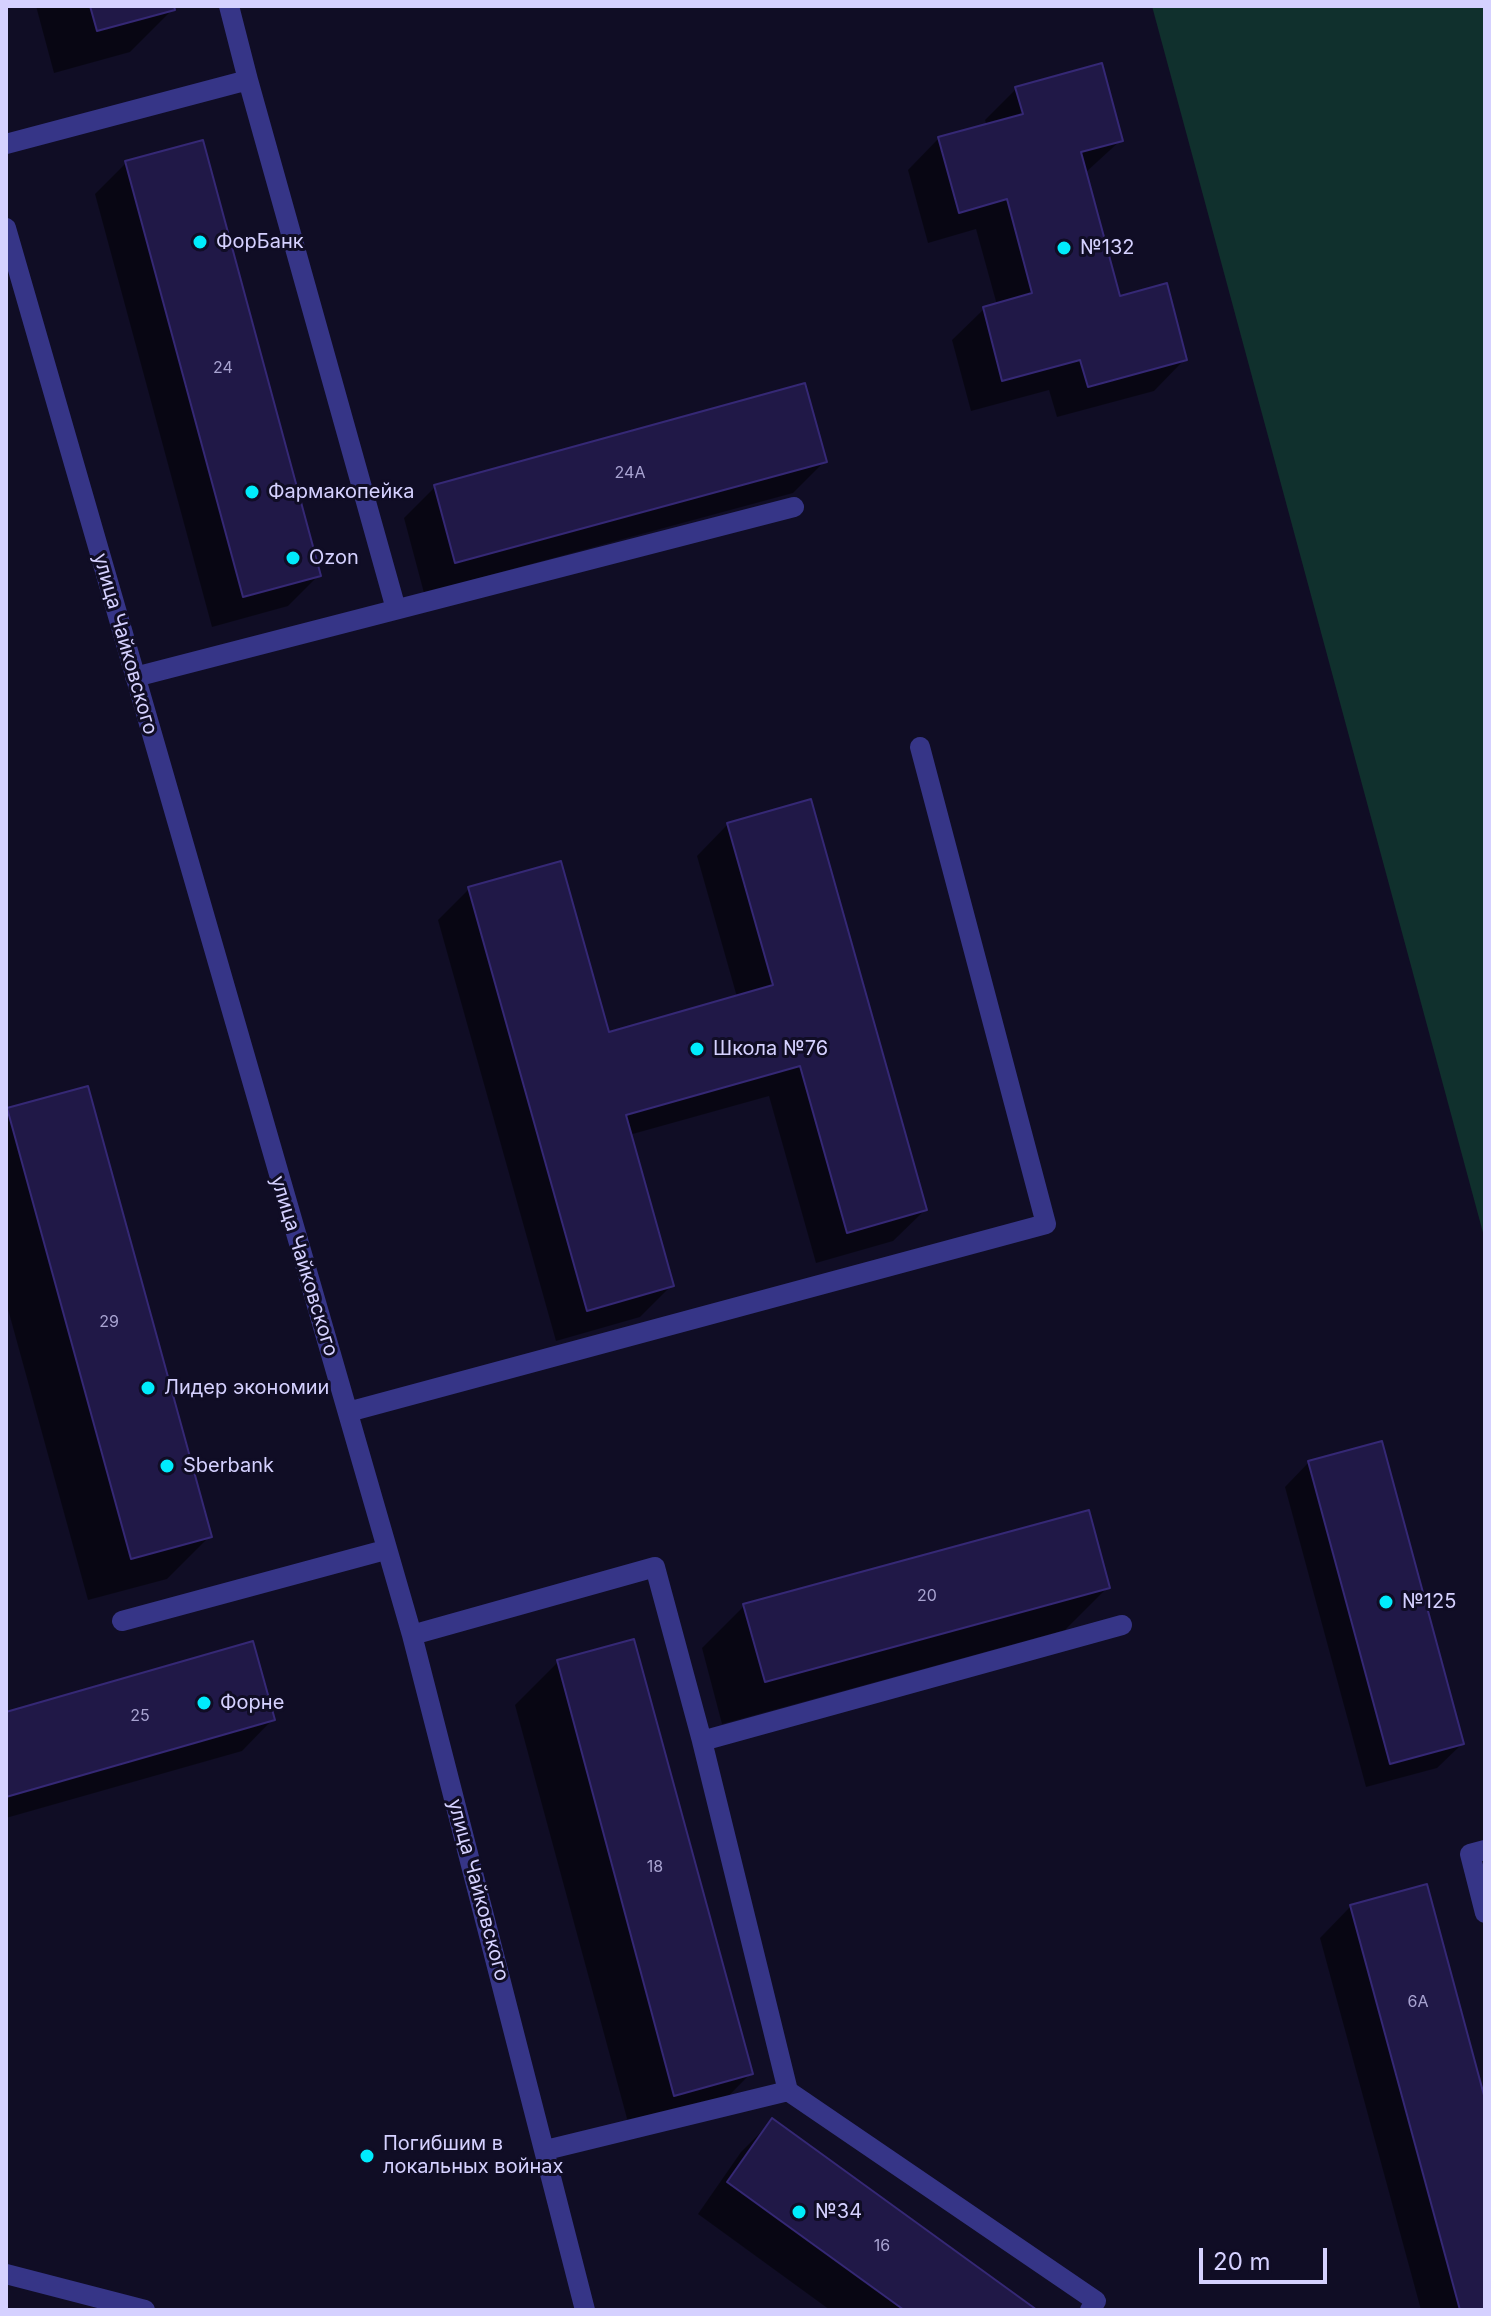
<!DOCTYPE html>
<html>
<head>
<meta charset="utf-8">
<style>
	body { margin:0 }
	#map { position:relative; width:1491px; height:2316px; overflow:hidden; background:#100d25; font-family:Inter,sans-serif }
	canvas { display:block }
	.frame { position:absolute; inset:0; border:8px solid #d5d1ff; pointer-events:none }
	.scale { position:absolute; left:1199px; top:2248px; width:128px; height:36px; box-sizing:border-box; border:4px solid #d5d1ff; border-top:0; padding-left:10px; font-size:24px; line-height:28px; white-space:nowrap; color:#d5d1ff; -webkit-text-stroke:6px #100d25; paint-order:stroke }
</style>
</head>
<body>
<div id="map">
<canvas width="1491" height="2316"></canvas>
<div class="frame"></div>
<div class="scale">20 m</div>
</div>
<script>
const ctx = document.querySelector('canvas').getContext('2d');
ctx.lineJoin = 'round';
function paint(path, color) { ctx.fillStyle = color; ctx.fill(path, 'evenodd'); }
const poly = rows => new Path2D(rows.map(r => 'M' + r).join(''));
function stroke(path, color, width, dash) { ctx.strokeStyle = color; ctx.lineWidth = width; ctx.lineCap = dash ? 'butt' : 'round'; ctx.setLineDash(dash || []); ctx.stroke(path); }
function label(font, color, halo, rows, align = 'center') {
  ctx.font = font + ' Inter,sans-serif'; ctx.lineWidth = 6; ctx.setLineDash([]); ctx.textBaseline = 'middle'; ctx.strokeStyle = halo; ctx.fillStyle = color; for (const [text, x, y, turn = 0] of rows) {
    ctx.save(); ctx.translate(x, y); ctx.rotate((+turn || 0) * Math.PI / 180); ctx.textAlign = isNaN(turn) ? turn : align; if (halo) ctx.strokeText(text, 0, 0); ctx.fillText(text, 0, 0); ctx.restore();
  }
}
paint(poly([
	[1152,6,1485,6,1485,1240]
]), '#10302d');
paint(poly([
	[36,6,172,6,173,9,130,52,54,73],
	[1016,89,1121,140,1085,173,1119,298,1185,359,1154,391,1057,417,1049,390,971,411,952,340,984,309,997,305,976,229,928,243,908,170,939,138,987,126,985,120],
	[126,163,319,575,288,606,212,627,95,194],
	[825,461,793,493,424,593,404,518,435,487],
	[728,824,925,1210,893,1241,816,1263,769,1096,629,1135,671,1286,640,1317,556,1341,438,920,469,889,608,1034,737,997,697,856],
	[8,1110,210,1536,167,1579,88,1600,6,1302],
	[1309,1462,1462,1744,1437,1768,1366,1787,1285,1487],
	[1108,1587,1065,1630,722,1724,702,1648,744,1606],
	[558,1662,750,2074,708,2117,632,2137,515,1705],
	[6,1714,273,1719,242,1751,6,1818],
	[1351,1906,1485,2107,1485,2310,1421,2310,1320,1938],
	[772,2121,1034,2310,830,2310,698,2214,741,2152]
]), '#0007');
const building = poly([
	[90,6,174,6,175,10,97,31,90,6],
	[1102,63,1123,141,1081,152,1120,296,1167,283,1187,360,1088,387,1080,360,1002,381,983,307,1032,293,1007,199,959,213,938,137,1023,114,1015,87,1102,63],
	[203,140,321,576,243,597,125,161,203,140],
	[805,383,827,462,455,563,434,485,805,383],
	[811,799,927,1210,847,1233,800,1066,626,1115,674,1286,587,1311,468,887,561,861,609,1032,773,985,727,823,811,799],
	[88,1086,212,1537,131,1559,7,1108,88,1086],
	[1382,1441,1464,1744,1390,1764,1308,1461,1382,1441],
	[1089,1510,1110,1588,765,1682,743,1604,1089,1510],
	[634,1639,753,2074,674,2096,557,1660,634,1639],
	[253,1641,275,1720,6,1797,6,1712,253,1641],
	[1427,1884,1485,2099,1485,2310,1460,2310,1350,1905,1427,1884],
	[772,2118,1037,2310,904,2310,727,2182,772,2118]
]);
paint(building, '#201847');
stroke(building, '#352875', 2);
stroke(poly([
	[248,80,396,609],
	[6,144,248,80,229,6],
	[6,228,412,1635,585,2310],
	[135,677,794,507],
	[348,1412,1046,1224,920,747],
	[122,1621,385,1550],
	[412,1635,655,1567,702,1741,1122,1625],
	[1485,1850,1470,1854,1485,1913],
	[788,2091,1096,2301,1090,2310],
	[546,2150,788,2091,702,1741],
	[6,2274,145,2310]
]), '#363587', 20);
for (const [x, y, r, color] of [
	[200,242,8,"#00ecfc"],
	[1064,248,8,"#00ecfc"],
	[252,492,8,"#00ecfc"],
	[293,558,8,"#00ecfc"],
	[697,1049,8,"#00ecfc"],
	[148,1388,8,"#00ecfc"],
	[167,1466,8,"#00ecfc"],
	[1386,1602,8,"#00ecfc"],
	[204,1703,8,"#00ecfc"],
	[367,2156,8,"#00ecfc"],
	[799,2212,8,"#00ecfc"]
]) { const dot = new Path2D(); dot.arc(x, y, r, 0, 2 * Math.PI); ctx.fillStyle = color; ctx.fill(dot); stroke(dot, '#100d25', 3); }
label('16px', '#a8a3d1', null, [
	["24",223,368],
	["24А",630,473],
	["29",109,1322],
	["20",927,1596],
	["25",140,1716],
	["18",655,1867],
	["6А",1418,2002],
	["16",882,2246]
]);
label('20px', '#d5d1ff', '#100d25', [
	["ФорБанк",216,242],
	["№132",1080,248],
	["Фармакопейка",268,492],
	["Ozon",309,558],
	["Школа №76",713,1049],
	["Лидер экономии",164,1388],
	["Sberbank",183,1466],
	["№125",1402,1602],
	["Форне",220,1703],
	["Погибшим в",383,2144],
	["локальных войнах",383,2167],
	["№34",815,2212]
], 'left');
label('20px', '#d5d1ff', '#100d25', [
	["улица Чайковского",125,644,74],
	["улица Чайковского",304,1266,73],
	["улица Чайковского",478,1890,75]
]);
</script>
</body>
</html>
